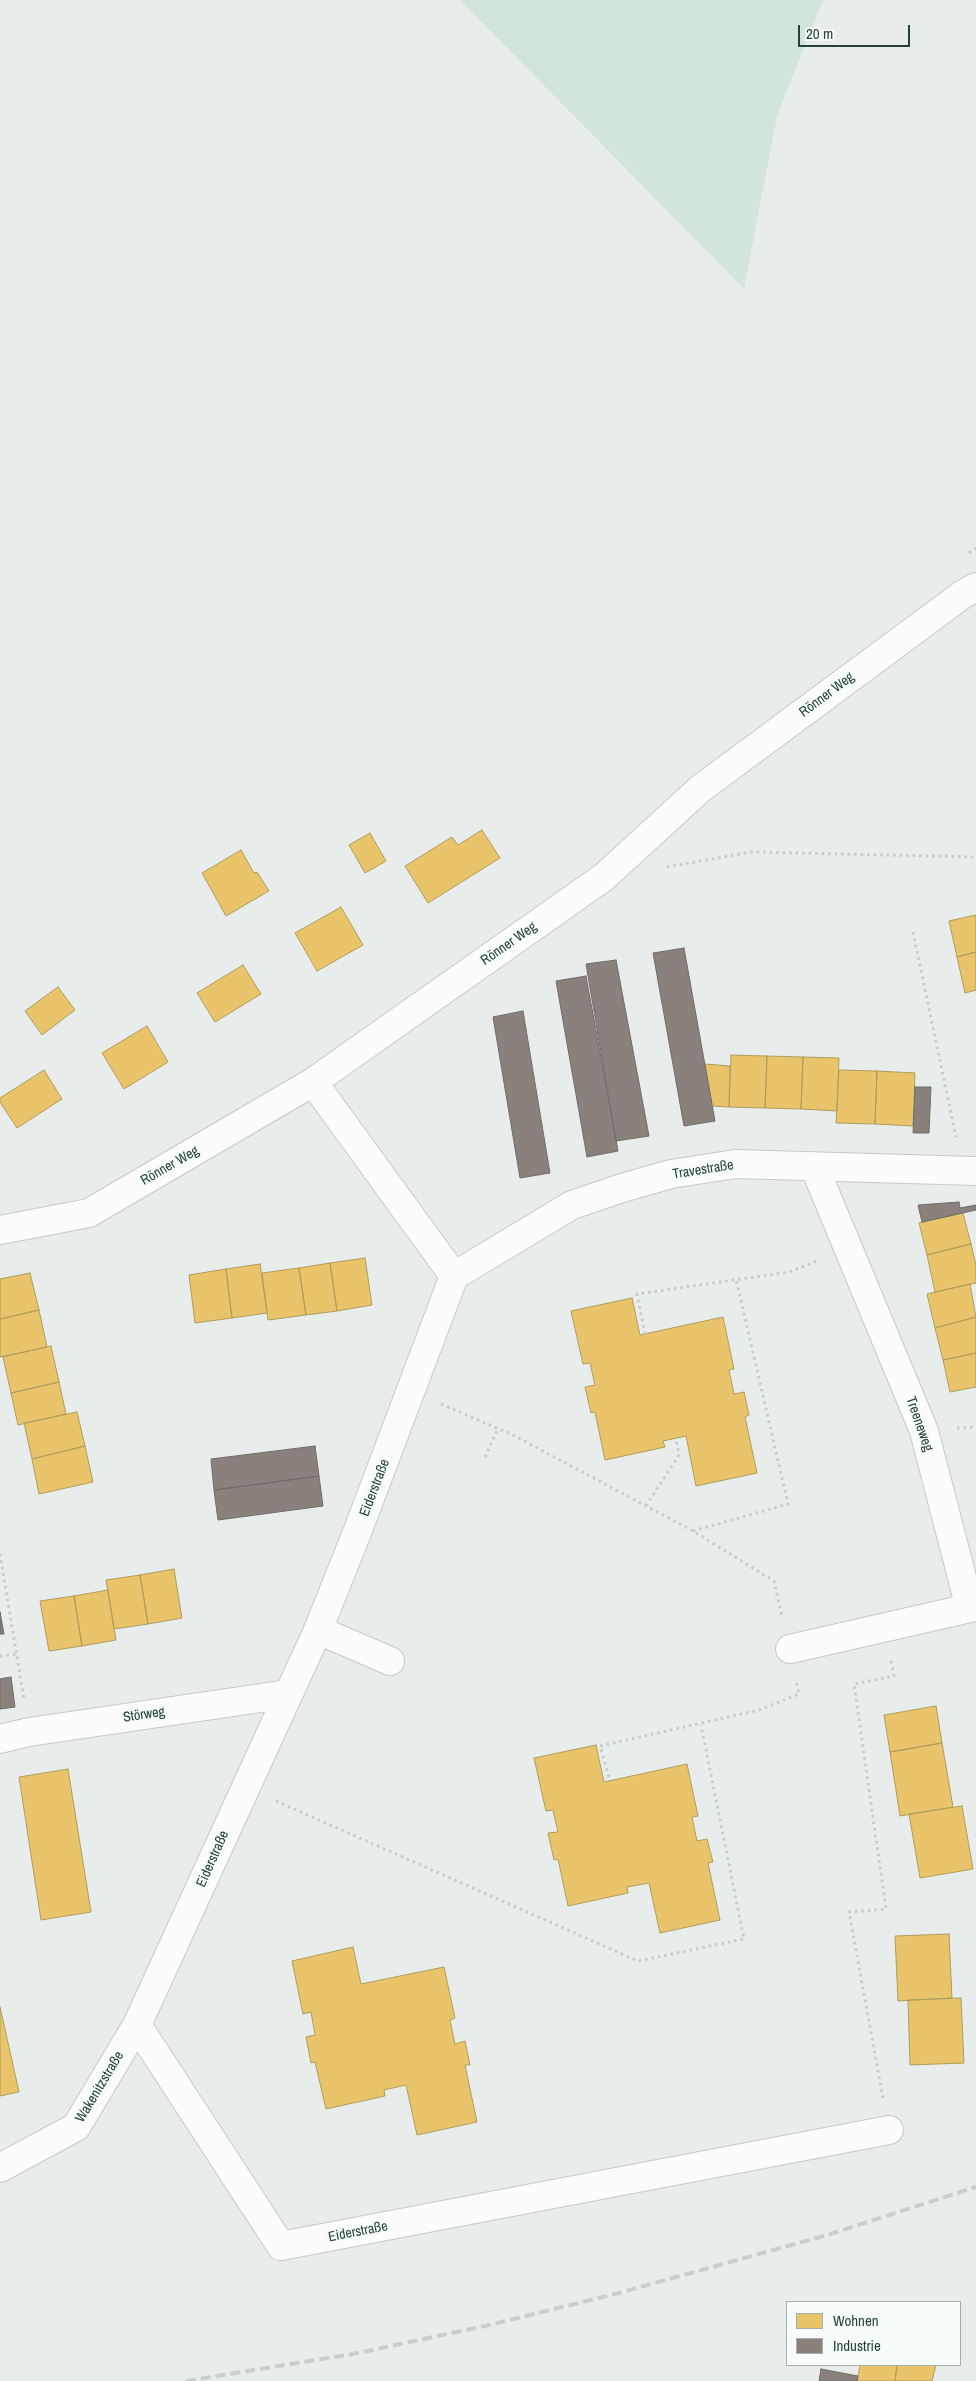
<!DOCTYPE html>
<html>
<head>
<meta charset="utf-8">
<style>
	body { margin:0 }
	#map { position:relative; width:976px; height:2381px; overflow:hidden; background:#e8edeb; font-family:"Archivo Narrow",sans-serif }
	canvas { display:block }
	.legend { position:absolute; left:786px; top:2301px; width:175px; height:65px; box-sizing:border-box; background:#f7fbf9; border:1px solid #a3b1ad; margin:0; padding:6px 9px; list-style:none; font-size:15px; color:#24423a }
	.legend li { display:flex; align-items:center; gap:10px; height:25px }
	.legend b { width:25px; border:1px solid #a3b1ad }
	.scale { position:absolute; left:798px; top:25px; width:112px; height:22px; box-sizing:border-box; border:2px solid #24423a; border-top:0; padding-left:6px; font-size:15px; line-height:18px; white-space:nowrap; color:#24423a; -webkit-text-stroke:4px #f7fbf9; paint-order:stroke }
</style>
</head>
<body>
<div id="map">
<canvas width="976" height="2381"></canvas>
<ul class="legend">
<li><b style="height:14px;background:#e9c46a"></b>Wohnen</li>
<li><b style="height:14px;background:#8a817c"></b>Industrie</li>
</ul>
<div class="scale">20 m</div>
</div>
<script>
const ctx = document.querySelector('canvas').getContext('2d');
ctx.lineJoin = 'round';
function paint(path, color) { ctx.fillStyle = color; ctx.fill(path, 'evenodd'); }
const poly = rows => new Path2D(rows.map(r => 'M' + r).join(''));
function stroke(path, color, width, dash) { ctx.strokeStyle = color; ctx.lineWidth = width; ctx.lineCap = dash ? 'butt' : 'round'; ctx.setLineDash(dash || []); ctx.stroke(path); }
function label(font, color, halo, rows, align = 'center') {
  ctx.font = font + ' "Archivo Narrow",sans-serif'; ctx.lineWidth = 5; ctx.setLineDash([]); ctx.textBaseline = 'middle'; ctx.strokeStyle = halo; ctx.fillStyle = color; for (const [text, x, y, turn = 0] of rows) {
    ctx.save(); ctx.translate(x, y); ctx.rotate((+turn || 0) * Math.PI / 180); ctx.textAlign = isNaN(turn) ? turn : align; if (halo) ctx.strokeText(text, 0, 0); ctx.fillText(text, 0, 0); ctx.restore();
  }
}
paint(poly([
	[460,0,823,0,777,116,744,289]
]), '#d1e6d8');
const homes = poly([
	[482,830,500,858,428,903,405,866,452,837,458,845,482,830],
	[370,833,386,861,365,873,349,845,370,833],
	[241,850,254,873,257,872,269,891,226,916,202,873,241,850],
	[341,907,363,945,317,971,295,933,341,907],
	[976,915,976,952,957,957,949,921,976,915],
	[976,952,976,990,965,993,957,957,976,952],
	[243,965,261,994,215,1022,197,993,243,965],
	[58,987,75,1010,42,1035,25,1011,58,987],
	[147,1026,168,1062,124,1089,102,1053,147,1026],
	[731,1055,767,1056,765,1108,729,1107,731,1055],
	[767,1056,803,1057,801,1109,765,1108,767,1056],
	[803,1057,839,1058,837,1111,801,1109,803,1057],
	[705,1064,730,1066,729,1107,712,1106,705,1064],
	[44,1070,62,1099,17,1128,0,1102,0,1098,44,1070],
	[839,1070,877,1071,875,1124,836,1123,839,1070],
	[877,1071,915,1073,913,1126,875,1124,877,1071],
	[963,1213,971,1244,927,1255,919,1223,963,1213],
	[971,1244,976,1265,976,1283,935,1292,927,1255,971,1244],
	[365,1258,372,1305,337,1311,330,1263,365,1258],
	[330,1263,337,1311,306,1315,299,1268,330,1263],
	[260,1264,267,1313,232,1318,226,1269,260,1264],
	[299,1268,306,1315,268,1320,262,1273,299,1268],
	[226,1269,232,1318,195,1323,189,1275,226,1269],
	[30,1273,39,1310,0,1319,0,1279,30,1273],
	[970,1284,976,1317,935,1328,927,1294,970,1284],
	[632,1298,640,1335,723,1317,734,1369,729,1370,734,1394,744,1392,749,1415,745,1417,757,1473,696,1486,686,1436,663,1441,665,1447,605,1460,595,1412,591,1413,585,1387,595,1385,590,1363,583,1364,571,1311,632,1298],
	[39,1310,47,1347,0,1357,0,1319,39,1310],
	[976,1317,976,1353,943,1360,935,1328,976,1317],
	[51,1346,59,1382,11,1393,3,1357,51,1346],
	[976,1353,976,1387,950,1392,943,1360,976,1353],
	[59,1382,66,1414,18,1425,11,1393,59,1382],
	[77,1412,85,1446,32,1459,24,1423,77,1412],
	[85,1446,93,1482,39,1494,32,1459,85,1446],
	[174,1569,182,1618,148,1624,140,1575,174,1569],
	[140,1575,148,1624,114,1629,106,1580,140,1575],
	[108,1590,116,1640,82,1646,74,1596,108,1590],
	[74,1596,82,1646,49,1651,40,1601,74,1596],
	[936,1706,942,1743,890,1752,884,1715,936,1706],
	[942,1743,953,1807,900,1816,890,1752,942,1743],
	[596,1745,604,1782,687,1764,698,1816,692,1817,697,1841,707,1839,713,1862,708,1863,720,1920,660,1933,649,1883,627,1887,628,1893,568,1906,558,1859,554,1860,548,1833,558,1832,553,1810,546,1811,534,1758,596,1745],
	[68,1769,91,1912,41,1920,19,1777,68,1769],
	[962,1806,973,1869,920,1878,909,1814,962,1806],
	[949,1934,952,1998,898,2001,895,1936,949,1934],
	[353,1947,361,1984,444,1967,455,2018,450,2020,455,2044,465,2041,470,2065,465,2065,477,2122,417,2135,406,2085,384,2090,385,2096,326,2109,315,2062,311,2063,306,2037,315,2035,311,2012,303,2014,292,1961,353,1947],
	[961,1998,964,2063,910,2065,908,2000,961,1998],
	[0,2007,19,2092,0,2096,0,2007],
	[860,2365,897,2365,895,2381,857,2381,860,2365],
	[897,2365,936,2365,932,2381,895,2381,897,2365]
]);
paint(homes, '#e9c46a');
stroke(homes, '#ae9d5c', 1);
const industry = poly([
	[684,948,715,1121,684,1126,653,953,684,948],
	[616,960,649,1136,616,1141,586,964,616,960],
	[586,976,618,1151,587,1157,556,981,586,976],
	[523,1011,550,1173,520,1178,493,1017,523,1011],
	[915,1087,931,1087,929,1133,913,1133,915,1087],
	[959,1202,960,1208,976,1205,976,1210,922,1222,918,1205,959,1202],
	[315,1446,319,1476,214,1490,211,1459,315,1446],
	[319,1476,323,1506,218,1520,214,1490,319,1476],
	[0,1612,4,1634,0,1634,0,1612],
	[11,1677,15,1707,0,1709,0,1679,11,1677],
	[821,2369,858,2376,857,2381,819,2381,821,2369]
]);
paint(industry, '#8a817c');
stroke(industry, '#6b6e68', 1);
const minor = poly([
	[313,1082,454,1276,358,1530,318,1630,137,2025,281,2246,889,2130],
	[0,1230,89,1213,313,1082,604,877,700,789,962,595,976,587],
	[454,1276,572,1205,622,1188,671,1174,735,1164,976,1171],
	[318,1630,390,1661],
	[790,1649,970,1608,924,1431,814,1166],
	[0,1739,29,1732,288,1694],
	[0,2168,76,2127,137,2025]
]);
stroke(minor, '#c5cac8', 30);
stroke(poly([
	[969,553,976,548],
	[667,867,751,852,976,857],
	[913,932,956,1137],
	[645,1334,637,1294,789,1272,817,1261],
	[441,1404,511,1434,693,1531,774,1581,782,1617],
	[957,1428,976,1427],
	[485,1457,498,1428],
	[646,1506,679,1455,676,1438],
	[693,1531,788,1504,736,1279],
	[0,1554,24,1699],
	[0,1656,17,1654],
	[609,1777,600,1746,759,1710,799,1694,796,1681],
	[276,1801,638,1961,744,1939,701,1725],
	[883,2098,849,1912,886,1909,854,1684,894,1676,891,1661]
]), '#c3ccca', 3, [2.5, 4]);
stroke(minor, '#fcfcfc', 28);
stroke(poly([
	[186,2381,353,2354,485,2326,619,2293,827,2235,976,2187]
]), '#c9cdcc', 4, [10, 5]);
label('14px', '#24423a', '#f7fbf9', [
	["Rönner Weg",827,695,-37],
	["Rönner Weg",509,944,-35],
	["Rönner Weg",170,1166,-30],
	["Travestraße",703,1170,-9],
	["Treeneweg",919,1424,71],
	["Eiderstraße",375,1488,-69],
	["Störweg",144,1715,-8],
	["Eiderstraße",213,1859,-66],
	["Wakenitzstraße",100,2087,-59],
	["Eiderstraße",358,2232,-11]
]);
</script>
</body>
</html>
